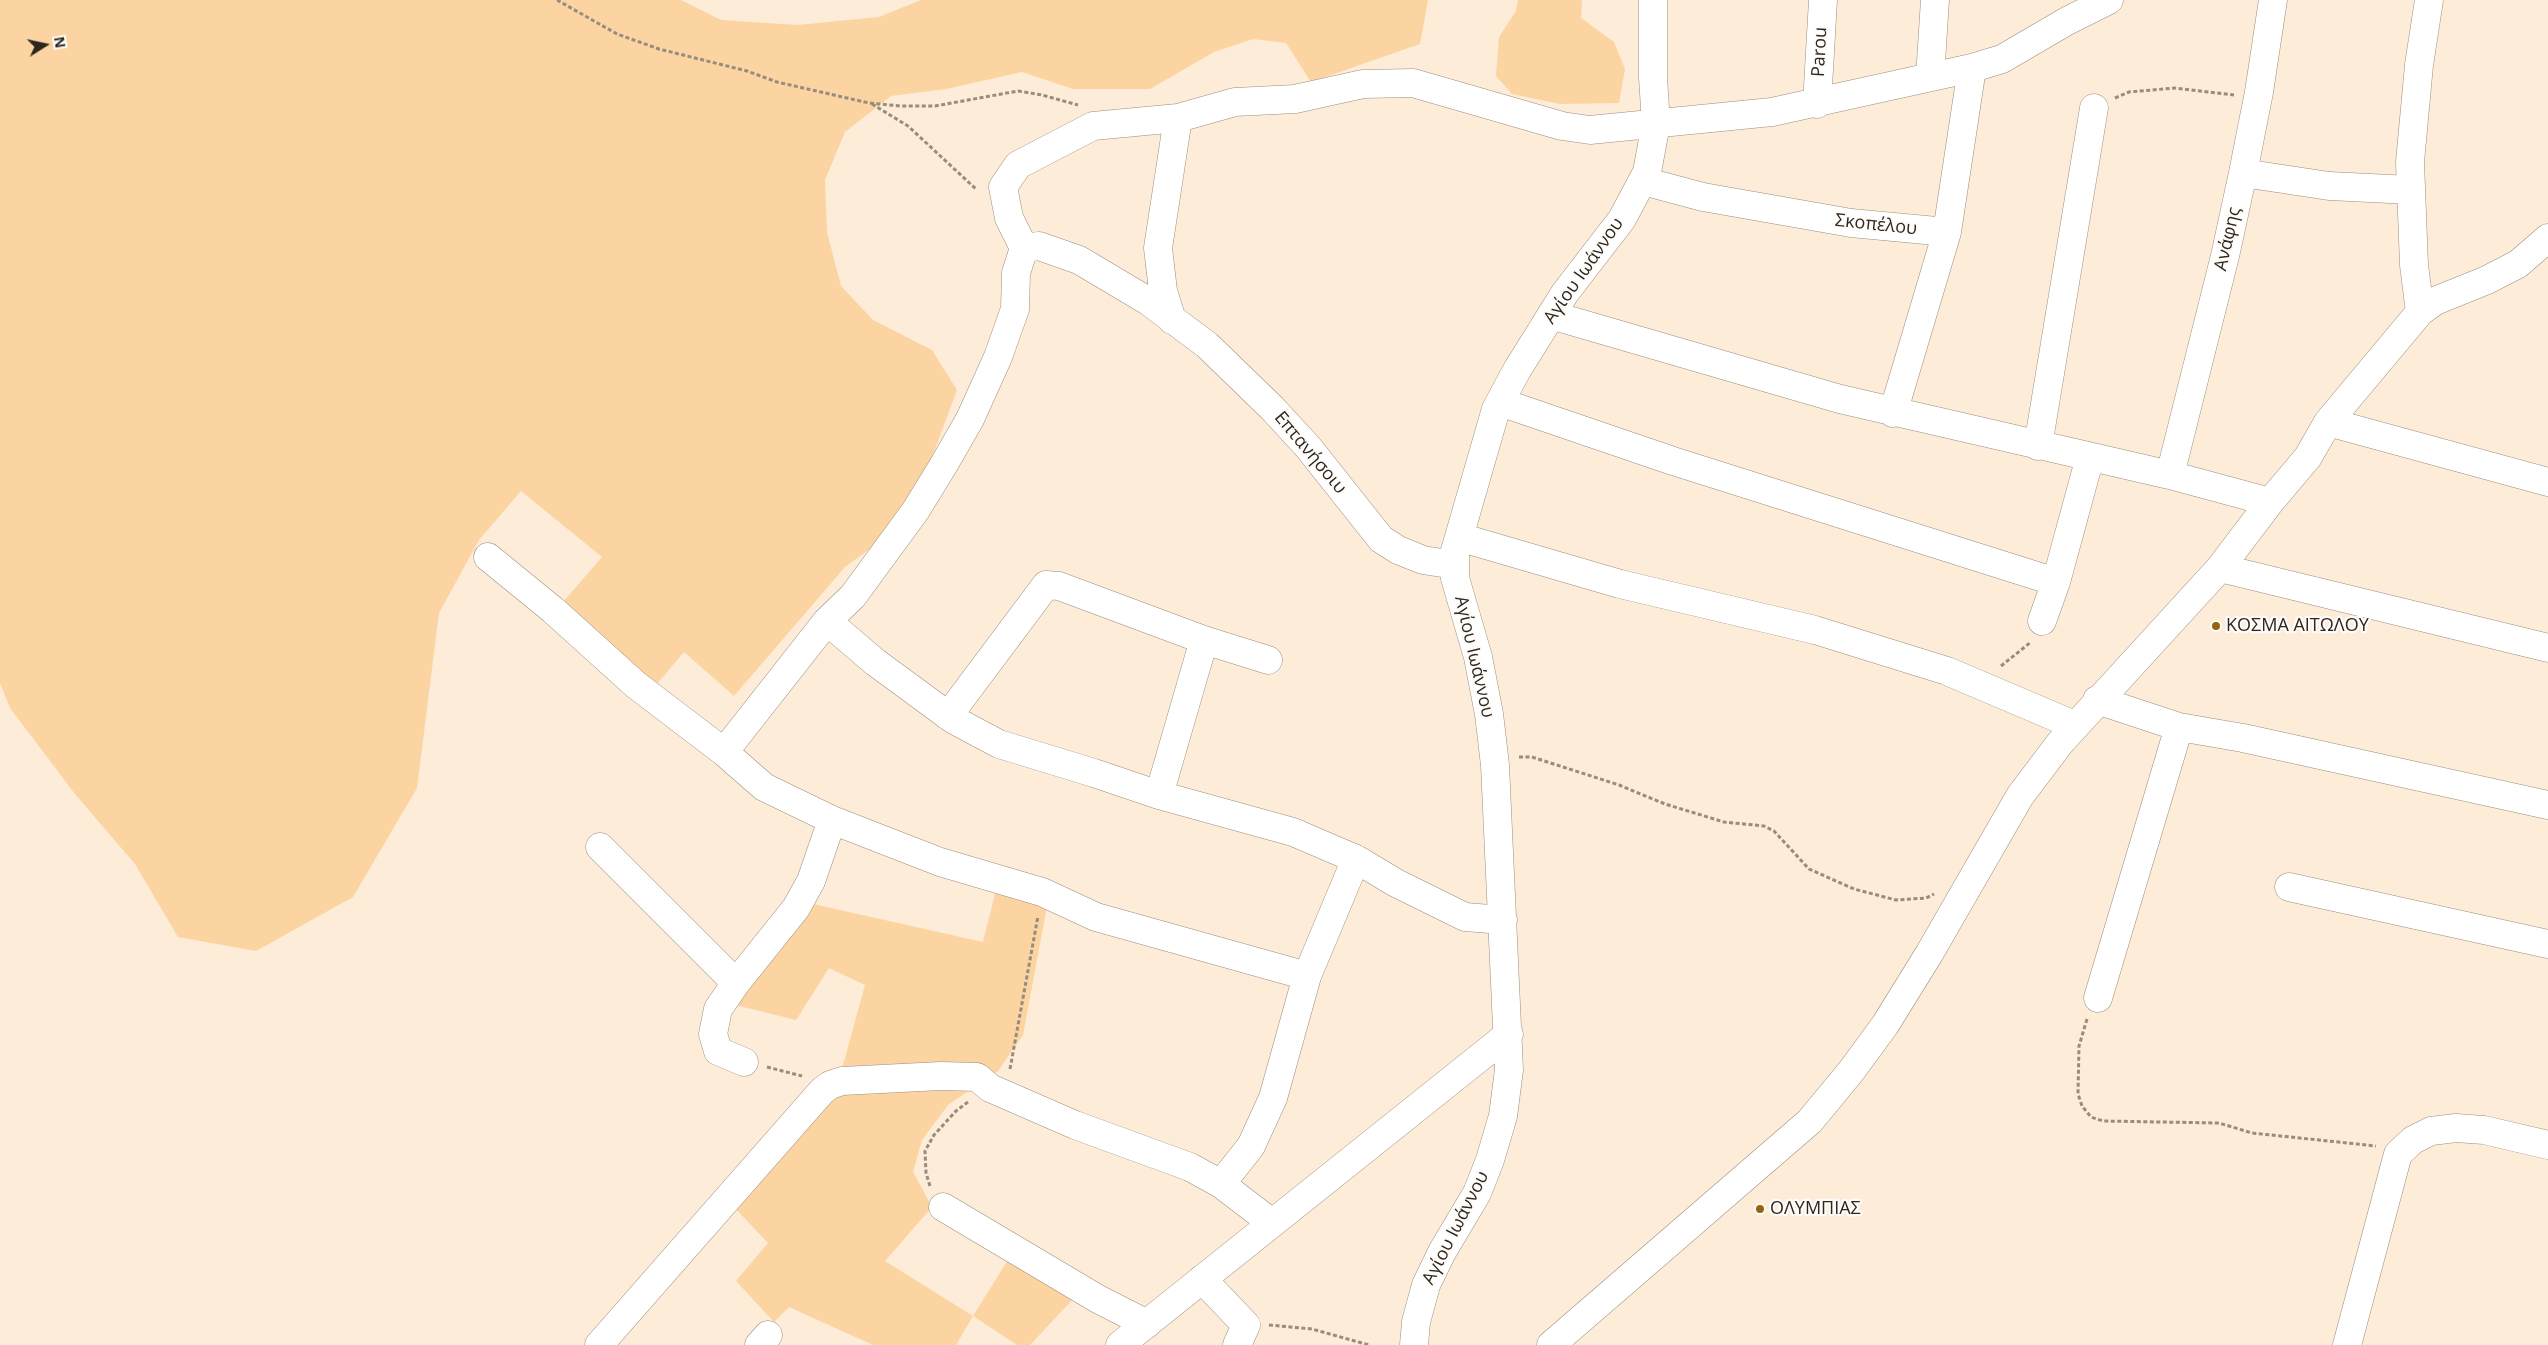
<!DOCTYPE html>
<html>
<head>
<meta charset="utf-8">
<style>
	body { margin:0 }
	#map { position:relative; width:2548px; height:1345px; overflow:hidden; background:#fcecd8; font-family:"Open Sans",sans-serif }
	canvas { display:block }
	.north { position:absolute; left:20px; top:20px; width:50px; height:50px; -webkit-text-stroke:4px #fffbf8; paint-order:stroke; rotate:80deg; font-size:14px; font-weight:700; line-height:20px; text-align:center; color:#2d2720 }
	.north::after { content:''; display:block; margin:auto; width:18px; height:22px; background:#2d2720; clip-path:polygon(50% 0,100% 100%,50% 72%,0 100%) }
</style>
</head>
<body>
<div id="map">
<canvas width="2548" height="1345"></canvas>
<div class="north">N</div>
</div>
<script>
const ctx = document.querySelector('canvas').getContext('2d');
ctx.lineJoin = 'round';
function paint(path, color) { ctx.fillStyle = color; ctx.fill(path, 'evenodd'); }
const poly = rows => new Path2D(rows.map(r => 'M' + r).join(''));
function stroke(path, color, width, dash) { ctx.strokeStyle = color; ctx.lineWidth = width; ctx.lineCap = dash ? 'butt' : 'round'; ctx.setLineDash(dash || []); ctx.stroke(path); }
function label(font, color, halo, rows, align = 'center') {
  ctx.font = font + ' "Open Sans",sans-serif'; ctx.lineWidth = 4.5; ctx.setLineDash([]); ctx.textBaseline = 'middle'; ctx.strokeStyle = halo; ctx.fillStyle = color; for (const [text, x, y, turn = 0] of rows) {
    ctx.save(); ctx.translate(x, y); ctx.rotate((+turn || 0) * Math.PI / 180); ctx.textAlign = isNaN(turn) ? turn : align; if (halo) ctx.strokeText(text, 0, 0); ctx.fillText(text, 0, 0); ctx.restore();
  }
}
paint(poly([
	[0,0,681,0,721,20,797,25,879,17,921,0,1428,0,1420,44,1311,82,1286,43,1253,39,1214,52,1150,89,1073,89,1022,72,946,89,891,96,845,132,825,180,827,232,841,286,873,320,932,350,957,390,925,476,882,540,845,567,734,696,684,652,644,699,557,609,602,557,521,491,479,540,439,613,417,788,353,897,256,951,178,937,135,864,75,794,10,708,0,683],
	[1518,0,1582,0,1581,18,1614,42,1625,69,1619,103,1560,104,1512,94,1496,76,1499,37,1516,11],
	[997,886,1047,906,1023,1035,998,1071,948,1105,922,1140,913,1172,932,1207,885,1261,973,1316,1008,1260,1074,1298,1030,1345,1017,1345,973,1316,956,1345,873,1345,789,1307,774,1322,736,1281,768,1243,732,1205,834,1098,865,985,829,968,796,1020,727,1003,804,902,983,942]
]), '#fbd4a2');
const minor = poly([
	[1930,77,1935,0],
	[1817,104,1823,0],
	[2243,173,2329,186,2411,190],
	[1643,181,1703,197,1851,223,1947,232,1972,68],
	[1024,248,1009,218,1003,187,1018,165,1093,126,1178,118],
	[2420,312,2414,265,2410,162,2419,65,2429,0],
	[1551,315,1840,399,2170,475,2270,502],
	[1172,320,1163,291,1158,248,1178,118,1235,102,1295,99,1363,84,1413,83,1562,126,1590,130,1772,112,1972,68,2002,59,2067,21,2109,0],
	[1500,402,1673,461,2056,582,2090,457],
	[1893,413,1947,232],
	[2328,422,2548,482],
	[2038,446,2094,108],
	[2170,475,2225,256,2243,173,2259,92,2273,0],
	[1459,537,1620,584,1815,630,1947,671,2074,725],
	[488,557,553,610,636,685,724,752,764,787,832,820,940,862,1042,892,1096,917,1307,976],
	[2220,568,2548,648],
	[827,621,875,662,954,720,999,744,1094,773,1159,795,1293,832,1356,859,1396,883,1465,917,1503,920],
	[2042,621,2056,582],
	[2097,700,2179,727,2243,738,2548,805],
	[948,716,1046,585,1059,586,1204,640,1268,660],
	[724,752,827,621,853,596,916,510,943,466,970,419,998,357,1015,309,1016,273,1024,248,1039,246,1079,260,1148,301,1207,345,1272,408,1308,447,1381,539,1398,550,1423,560,1455,565],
	[1159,795,1204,640],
	[600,847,736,983,796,908,811,881,832,820],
	[2289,887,2548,944],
	[736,983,718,1009,713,1034,718,1051,744,1062],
	[2098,998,2179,727],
	[1221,1184,1251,1146,1273,1098,1307,976,1356,859],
	[943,1207,1098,1299,1147,1324],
	[1202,1279,1246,1325,1237,1345],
	[599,1345,822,1091,830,1085,842,1081,941,1076,977,1077,990,1088,1075,1125,1190,1167,1221,1184,1272,1223],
	[759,1345,768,1335],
	[1120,1345,1509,1034],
	[1414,1345,1416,1322,1426,1285,1442,1252,1477,1193,1490,1160,1503,1116,1509,1070,1495,765,1489,714,1478,657,1455,578,1455,551,1496,409,1517,370,1565,293,1622,219,1647,172,1656,124,1653,77,1653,0],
	[1551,1345,1810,1121,1852,1070,1885,1025,1929,954,2020,796,2060,743,2220,568,2270,502,2308,457,2328,422,2420,312,2435,301,2487,280,2518,264,2548,238],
	[2347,1345,2398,1154,2413,1140,2431,1131,2456,1128,2484,1130,2548,1145]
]);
stroke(minor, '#9c8e7c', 29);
stroke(poly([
	[557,0,617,34,659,49,747,71,777,82,869,103,900,106,935,106,1018,91,1042,95,1078,105],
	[2115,98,2129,92,2175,88,2234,95],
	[872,104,908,126,977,190],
	[2001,666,2031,642],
	[1519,757,1532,757,1619,785,1665,804,1724,822,1764,826,1774,831,1809,869,1854,889,1896,900,1926,898,1934,894],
	[2087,1019,2079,1046,2078,1094,2082,1106,2091,1117,2103,1121,2219,1123,2252,1133,2376,1146],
	[767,1067,802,1076],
	[1010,1069,1038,916],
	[930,1186,926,1173,925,1151,934,1135,956,1111,968,1102],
	[1269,1325,1312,1329,1369,1345]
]), '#988c7f', 3, [4, 2.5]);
stroke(minor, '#fff', 28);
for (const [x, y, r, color] of [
	[2216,626,5,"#946313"],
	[1760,1209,5,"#946313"]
]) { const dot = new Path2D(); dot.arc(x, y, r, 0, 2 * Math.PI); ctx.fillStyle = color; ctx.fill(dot); stroke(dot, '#fffbf8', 2); }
label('18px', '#2d2720', '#fffbf8', [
	["Parou",1820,52,-87],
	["Σκοπέλου",1876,225,6],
	["Ανάφης",2228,239,-77],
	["Αγίου Ιωάννου",1584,271,-55],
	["Επτανήσοιυ",1310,453,50],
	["Αγίου Ιωάννου",1474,657,77],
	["Αγίου Ιωάννου",1456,1228,-63]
]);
label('18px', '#2d2720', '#fffbf8', [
	["ΚΟΣΜΑ ΑΙΤΩΛΟΥ",2226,626],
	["ΟΛΥΜΠΙΑΣ",1770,1209]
], 'left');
</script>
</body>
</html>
